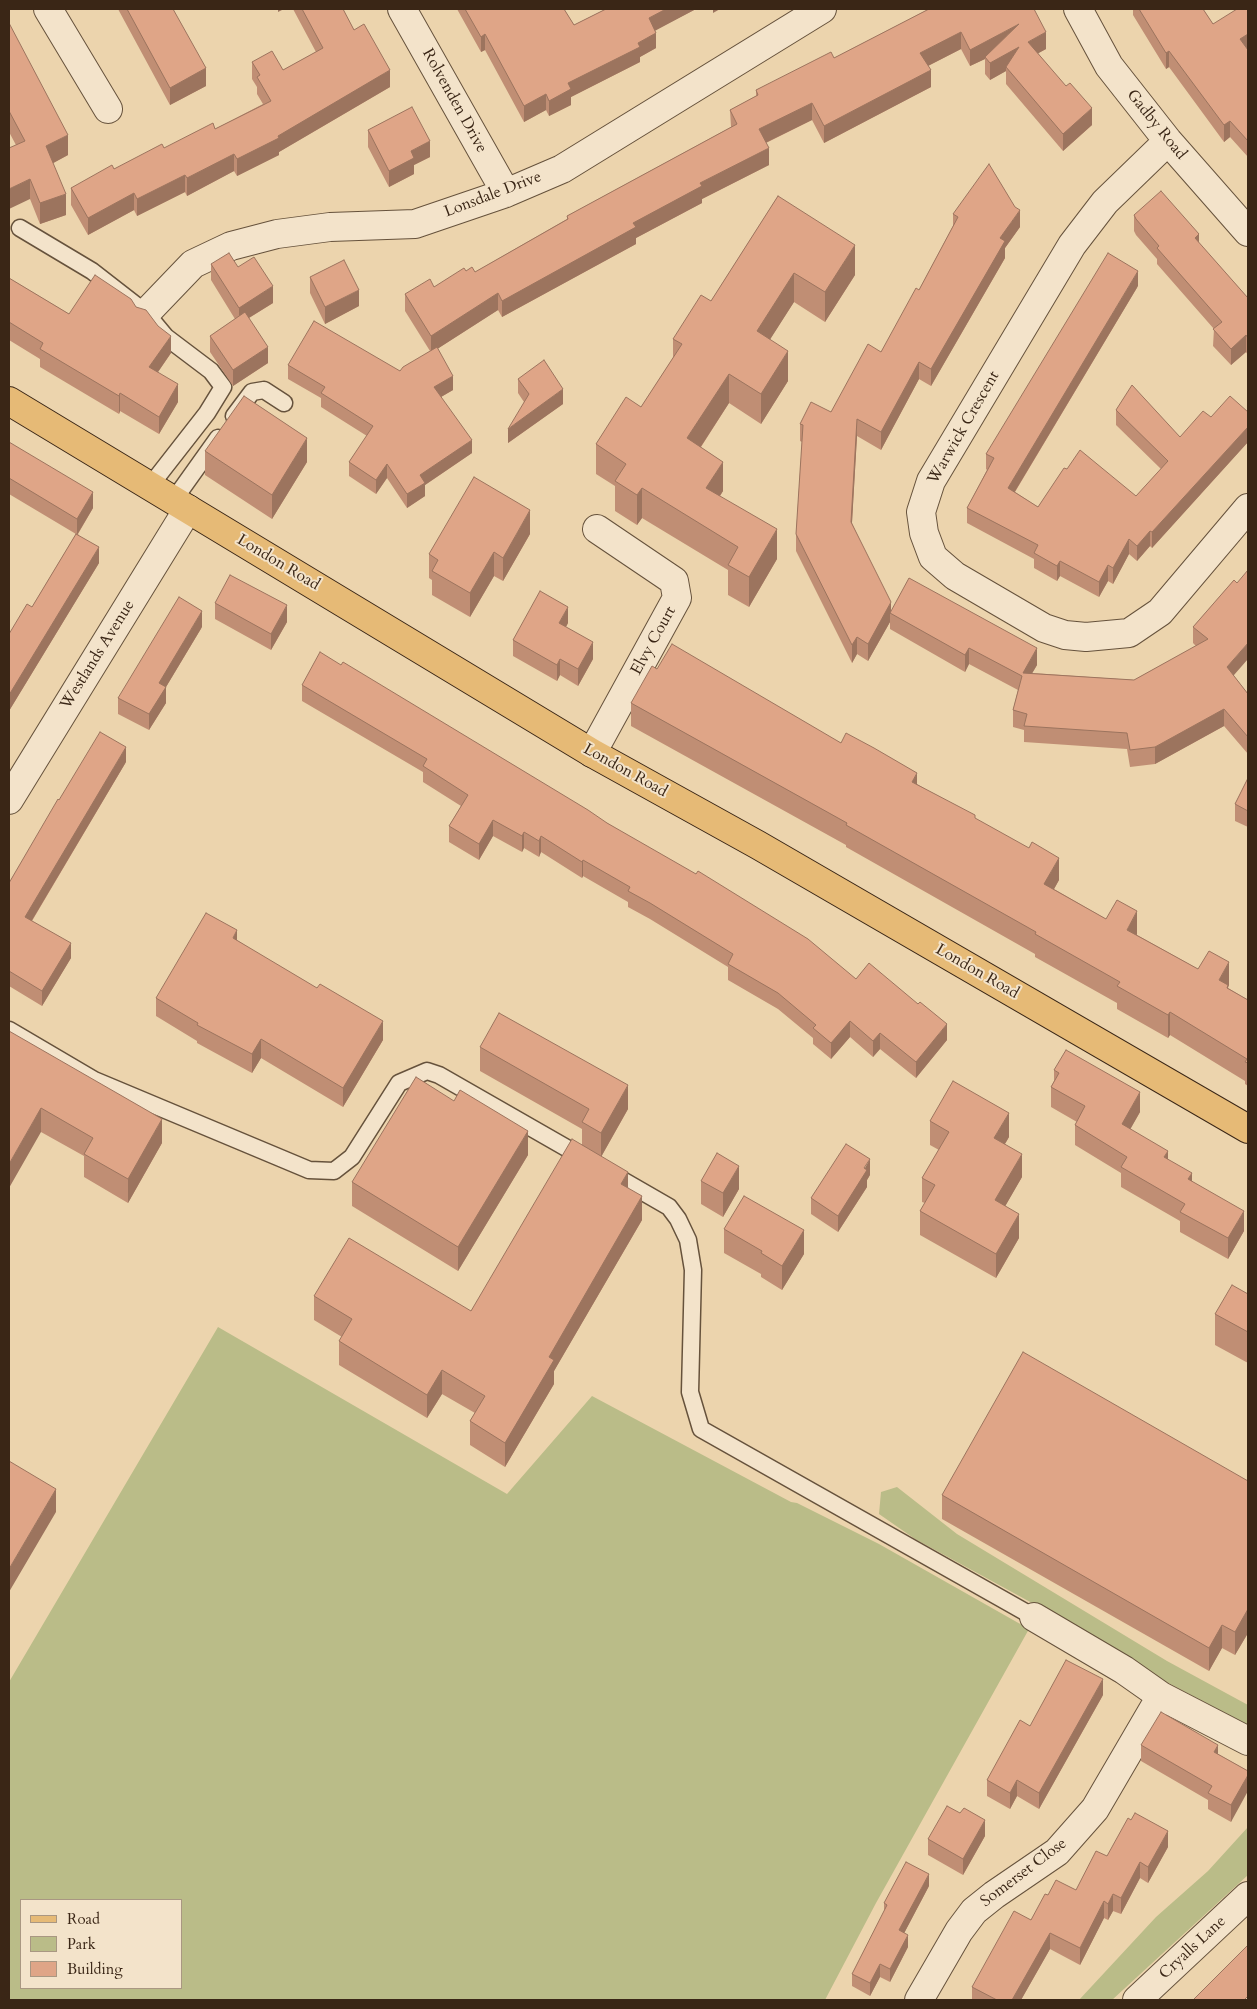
<!DOCTYPE html>
<html>
<head>
<meta charset="utf-8">
<style>
	body { margin:0 }
	#map { position:relative; width:1257px; height:2009px; overflow:hidden; background:#ecd4ad; font-family:Cardo,serif }
	canvas { display:block }
	.frame { position:absolute; inset:0; border:10px solid #3a2616; pointer-events:none }
	.legend { position:absolute; left:20px; top:1899px; width:162px; height:90px; box-sizing:border-box; background:#f3e3ca; border:1px solid #a99782; margin:0; padding:6px 9px; list-style:none; font-size:15px; color:#3a2616 }
	.legend li { display:flex; align-items:center; gap:10px; height:25px }
	.legend b { width:25px; border:1px solid #a99782 }
</style>
</head>
<body>
<div id="map">
<canvas width="1257" height="2009"></canvas>
<div class="frame"></div>
<ul class="legend">
<li><b style="height:6px;background:#e6ba76"></b>Road</li>
<li><b style="height:14px;background:#babc88"></b>Park</li>
<li><b style="height:14px;background:#dfa587"></b>Building</li>
</ul>
</div>
<script>
const ctx = document.querySelector('canvas').getContext('2d');
ctx.lineJoin = 'round';
function paint(path, color) { ctx.fillStyle = color; ctx.fill(path, 'evenodd'); }
const poly = rows => new Path2D(rows.map(r => 'M' + r).join(''));
function stroke(path, color, width, dash) { ctx.strokeStyle = color; ctx.lineWidth = width; ctx.lineCap = dash ? 'butt' : 'round'; ctx.setLineDash(dash || []); ctx.stroke(path); }
function label(font, color, halo, rows, align = 'center') {
  ctx.font = font + ' Cardo,serif'; ctx.lineWidth = 4; ctx.setLineDash([]); ctx.textBaseline = 'middle'; ctx.strokeStyle = halo; ctx.fillStyle = color; for (const [text, x, y, turn = 0] of rows) {
    ctx.save(); ctx.translate(x, y); ctx.rotate((+turn || 0) * Math.PI / 180); ctx.textAlign = isNaN(turn) ? turn : align; if (halo) ctx.strokeText(text, 0, 0); ctx.fillText(text, 0, 0); ctx.restore();
  }
}
paint(poly([
	[218,1327,507,1494,592,1396,791,1502,797,1503,879,1544,1029,1629,876,1903,825,2000,9,2000,9,1682],
	[21,1900,181,1900,181,1988,21,1988],
	[897,1487,957,1534,1167,1661,1248,1705,1248,1725,1155,1676,1032,1603,915,1539,879,1514,881,1492],
	[1248,1827,1248,1875,1112,2000,1079,2000,1156,1917,1208,1871]
]), '#babc88');
const service = poly([
	[20,228,92,271,146,313,166,337,211,371,223,387,207,413,150,486],
	[234,416,252,392,264,390,284,403],
	[173,501,218,438],
	[9,1030,94,1080,309,1170,334,1171,352,1157,399,1083,427,1071,439,1075,584,1158],
	[610,1173,669,1207,678,1219,688,1240,693,1270,690,1392,701,1429,1034,1617]
]);
const minor = poly([
	[48,9,108,109],
	[402,9,506,193],
	[1078,9,1109,66,1168,141,1248,232],
	[1168,141,1105,202,1072,245,931,481,921,512,924,533,933,557,955,576,1044,628,1065,635,1086,637,1129,633,1160,612,1248,508],
	[146,313,193,264,231,246,277,234,330,227,415,224,506,193,562,169,822,9],
	[592,753,677,598,674,581,597,529],
	[9,800,188,509],
	[1034,1617,1124,1670,1161,1696],
	[919,2000,959,1931,974,1911,994,1895,1057,1852,1095,1809,1161,1696,1248,1741],
	[1137,2000,1248,1896]
]);
const primary = poly([
	[9,401,592,753,758,845,1248,1129]
]);
stroke(service, '#66523c', 19);
stroke(minor, '#66523c', 30);
stroke(primary, '#3a2616', 30);
stroke(service, '#f3e3ca', 16);
stroke(minor, '#f3e3ca', 28);
stroke(primary, '#e6ba76', 28);
paint(poly([
	[118,9,173,9,206,86,170,105],
	[293,9,343,9,354,30,390,87,279,152,279,155,237,176,234,171,187,196,185,192,137,216,134,210,88,235,71,205,71,188,114,169,215,129,263,104,257,94,257,87,252,79,252,62,283,70,316,52],
	[457,9,564,9,574,25,606,9,696,9,655,30,656,48,640,57,640,62,571,97,571,105,549,116,546,110,524,122,485,50,481,52],
	[929,9,1046,49,1038,53,1092,125,1063,151,1006,84,1006,71,990,80,985,74,985,59,970,66,961,49,928,66,931,87,824,143,812,120,766,143,769,165,702,199,702,203,636,238,636,244,502,317,498,310,437,349,453,390,441,397,472,453,425,485,425,496,407,508,387,478,376,494,349,476,349,462,367,436,321,407,321,398,288,379,288,365,400,371,430,351,405,311,405,294,434,287,466,271,475,272,567,219,567,216,731,127,730,110,756,96,756,90,834,58],
	[1133,9,1203,9,1213,24,1248,9,1248,157,1230,137,1224,142,1169,67,1166,69,1133,15],
	[9,23,68,155,53,163,66,215,40,224,30,199,16,145,9,132],
	[368,130,430,157,414,165,414,174,389,187,368,147],
	[778,196,855,275,825,322,794,302,770,339,788,381,761,424,729,403,701,447,723,491,720,496,777,559,749,607,728,595,728,570,642,518,637,525,615,511,615,486,596,474,596,444,641,407,673,358,673,339,711,301],
	[953,214,1020,227,1005,248,1005,258,931,386,919,379,881,450,857,436,852,523,891,611,1037,665,1032,673,1134,680,1196,646,1193,643,1193,627,1234,580,1234,676,1248,694,1248,754,1224,726,1155,764,1130,767,1127,749,1024,742,1024,730,1013,727,1013,710,1018,690,969,664,965,672,890,629,890,622,868,661,857,654,852,663,796,551,796,534,802,442,800,441,800,424,831,412,881,352,919,290,953,226],
	[1134,215,1199,243,1248,298,1248,355,1246,352,1231,365,1213,346,1214,329,1157,264,1157,259,1136,235,1134,231],
	[211,264,238,267,273,303,249,318,268,363,233,386,210,352,210,336,235,319,211,280],
	[310,277,359,306,325,324,310,293],
	[9,278,69,314,136,307,171,353,158,372,178,402,159,434,120,411,119,414,40,367,40,359,9,340],
	[1138,286,1015,492,1038,507,1067,469,1136,496,1161,469,1116,425,1116,410,1180,437,1211,417,1248,412,1248,442,1152,548,1150,546,1137,561,1129,554,1113,584,1108,581,1099,597,1060,576,1057,581,1034,568,1034,559,967,523,967,508,987,470,986,469,986,454],
	[518,379,563,404,508,443,524,402,518,393],
	[9,442,93,508,78,534,99,563,9,711,9,634,32,607,76,534,9,494],
	[205,451,307,462,272,519,205,475],
	[530,534,503,581,494,576,470,617,432,595,432,580,429,578,429,554],
	[215,603,287,622,271,650,215,619],
	[568,623,566,627,593,659,578,686,560,675,557,681,513,656,513,640],
	[202,627,166,687,166,703,149,730,118,714,118,698],
	[657,669,841,743,917,784,975,819,1059,880,1054,889,1106,919,1137,934,1137,935,1198,969,1229,985,1228,988,1248,1000,1248,1086,1245,1084,1245,1081,1170,1035,1168,1038,1117,1009,1117,1003,1035,957,1035,954,846,847,846,845,631,726,631,703],
	[302,685,607,823,856,979,947,1040,916,1078,880,1049,873,1057,850,1037,831,1059,813,1044,813,1038,778,1009,728,980,728,967,650,919,628,907,628,902,583,876,582,878,541,852,539,857,524,848,522,852,493,836,479,860,449,842,449,826,461,806,423,782,423,772,302,701],
	[126,762,32,921,71,958,42,1006,9,986,9,883,59,800],
	[1248,778,1248,827,1235,821,1235,804],
	[237,940,383,1040,343,1107,261,1058,252,1073,197,1043,197,1041,156,1016,156,998],
	[9,1031,162,1143,128,1203,84,1177,84,1156,41,1132],
	[480,1047,628,1109,601,1157,628,1187,642,1220,554,1371,554,1384,505,1467,470,1445,470,1421,475,1413,442,1394,427,1418,339,1365,339,1341,342,1337,314,1320,314,1296,471,1311,582,1145,582,1129,480,1071],
	[1054,1070,1140,1112,1130,1129,1168,1159,1192,1181,1244,1231,1228,1259,1180,1232,1180,1221,1121,1187,1121,1173,1075,1145,1075,1125,1077,1122,1051,1107,1051,1087,1054,1081],
	[454,1101,528,1155,458,1271,352,1206,352,1182],
	[930,1121,1009,1137,1005,1144,1022,1177,1005,1206,1019,1238,996,1278,920,1235,920,1211,925,1203,922,1202,922,1178,939,1150,930,1145],
	[870,1175,867,1180,867,1187,838,1232,811,1214,811,1198],
	[701,1181,739,1189,723,1217,701,1204],
	[724,1229,804,1254,782,1290,761,1277,761,1274,724,1253],
	[1248,1294,1248,1363,1215,1345,1215,1314],
	[1248,1481,1248,1633,1235,1655,1222,1648,1209,1671,942,1519,942,1495],
	[1103,1695,1039,1809,1017,1796,1010,1809,987,1796,987,1780,1030,1726],
	[1141,1745,1218,1754,1248,1771,1231,1822,1208,1809,1208,1800,1141,1761],
	[960,1813,985,1836,963,1875,928,1855,928,1839],
	[1168,1847,1148,1883,1140,1878,1121,1914,1113,1911,1108,1920,1104,1918,1080,1965,1050,1949,1021,2000,972,2000,972,1987,1031,1920,1048,1895,1076,1890,1107,1856],
	[929,1886,904,1933,908,1947,890,1982,880,1977,870,1996,852,1986,852,1974,884,1912,884,1903]
]), '#c08e74');
paint(poly([
	[278,9,284,9,278,12],
	[666,9,696,9,649,34,649,18],
	[713,9,720,9,713,13],
	[1019,24,985,57,985,59,970,66,970,50],
	[961,32,961,49,920,70,920,53],
	[1046,32,1046,49,1028,59,1028,42],
	[656,33,656,48,640,57,640,62,571,97,571,105,549,116,549,101,568,83],
	[485,34,485,50,481,52,481,37],
	[1248,34,1248,50,1240,39],
	[1019,47,1006,67,1006,71,990,80,990,63],
	[1169,51,1169,67,1166,69,1166,53],
	[206,68,206,86,170,105,170,88],
	[390,70,390,87,279,152,279,155,237,176,237,159],
	[931,70,931,87,824,143,824,126],
	[546,94,546,110,524,122,524,106],
	[812,103,812,120,759,146,759,129],
	[1092,108,1092,125,1063,151,1063,134],
	[1230,121,1230,137,1224,142,1224,125],
	[68,135,68,155,46,167,46,146],
	[430,141,430,157,414,165,414,174,389,187,389,171,411,151],
	[769,148,769,165,702,199,702,203,636,238,636,244,502,317,502,301,700,183],
	[234,154,234,171,187,196,187,178],
	[185,175,185,192,137,216,137,199],
	[30,179,30,199,9,209,9,189],
	[134,193,134,210,88,235,88,218],
	[66,194,66,215,40,224,40,203],
	[1020,210,1020,227,1005,248,1005,258,931,386,931,369,1000,238],
	[1199,234,1199,250,1195,238],
	[855,245,855,275,825,322,825,292],
	[1138,271,1138,286,1008,503,1008,488],
	[794,273,794,302,757,360,757,331],
	[273,286,273,303,239,324,239,308],
	[359,290,359,306,325,324,325,307],
	[498,293,498,310,431,353,431,336],
	[1246,335,1246,352,1231,365,1231,349],
	[171,336,171,353,149,385,149,367],
	[268,347,268,363,233,386,233,370],
	[788,351,788,381,761,424,761,394],
	[919,362,919,379,881,450,881,432],
	[729,374,729,403,687,468,687,438],
	[453,376,453,390,434,401,434,387],
	[178,384,178,402,159,434,159,417],
	[563,389,563,404,508,443,508,429],
	[120,393,120,411,119,414,119,396],
	[857,419,857,436,851,539,851,522],
	[1248,427,1248,442,1152,548,1152,532],
	[307,438,307,462,272,519,272,495],
	[472,440,472,453,425,485,425,496,407,508,407,494,420,475],
	[723,462,723,491,706,517,706,488],
	[387,464,387,478,376,494,376,480],
	[642,488,642,518,637,525,637,495],
	[93,492,93,508,77,535,77,519],
	[530,510,530,534,503,581,503,558],
	[777,529,777,559,749,607,749,577],
	[1150,531,1150,546,1137,561,1137,546],
	[1129,539,1129,554,1113,584,1113,568],
	[99,547,99,563,9,711,9,695],
	[494,552,494,576,470,617,470,593],
	[1060,561,1060,576,1057,581,1057,566],
	[1108,565,1108,581,1099,597,1099,582],
	[891,602,891,614,890,613,890,622,868,661,868,644],
	[287,605,287,622,271,650,271,634],
	[568,607,568,623,559,639,559,623],
	[202,611,202,627,166,687,166,703,149,730,149,714,159,683],
	[857,637,857,654,852,663,852,645],
	[593,642,593,659,578,686,578,669],
	[1248,643,1248,659,1227,683,1227,667],
	[969,648,969,664,965,672,965,655],
	[1037,648,1037,665,1023,689,1023,673],
	[560,659,560,675,557,681,557,665],
	[1224,709,1224,726,1155,764,1155,747],
	[126,747,126,762,25,932,25,917],
	[917,773,917,796,912,782],
	[493,820,493,836,479,860,479,844],
	[524,832,524,848,522,852,522,836],
	[541,836,541,852,539,857,539,841],
	[1059,858,1059,880,1044,907,1044,884],
	[583,860,583,876,582,878,582,862],
	[1137,911,1137,934,1127,953,1127,930],
	[237,930,237,949,233,938],
	[71,943,71,958,42,1006,42,991],
	[1229,962,1229,985,1228,987,1228,1008,1219,980],
	[1170,1012,1170,1035,1168,1038,1168,1015],
	[383,1021,383,1040,343,1107,343,1088],
	[850,1021,850,1037,831,1059,831,1043],
	[947,1024,947,1040,916,1078,916,1062],
	[880,1033,880,1049,873,1057,873,1041],
	[261,1039,261,1058,252,1073,252,1054],
	[628,1085,628,1109,601,1157,601,1133],
	[1140,1092,1140,1112,1122,1144,1122,1124],
	[41,1108,41,1132,9,1188,9,1164],
	[1009,1113,1009,1137,994,1162,994,1138],
	[162,1119,162,1143,128,1203,128,1179],
	[528,1131,528,1155,458,1271,458,1247],
	[1168,1151,1168,1171,1164,1157],
	[1022,1154,1022,1177,995,1224,995,1200],
	[870,1159,870,1175,867,1180,867,1187,838,1232,838,1216],
	[739,1166,739,1189,723,1217,723,1193],
	[628,1172,628,1196,621,1184],
	[1192,1173,1192,1193,1188,1179],
	[642,1196,642,1220,554,1371,554,1384,505,1467,505,1443,549,1357],
	[1244,1211,1244,1231,1228,1259,1228,1238],
	[1019,1214,1019,1238,996,1278,996,1254],
	[804,1230,804,1254,782,1290,782,1266],
	[442,1370,442,1394,427,1418,427,1395],
	[56,1489,56,1512,9,1592,9,1569],
	[1248,1609,1248,1633,1235,1655,1235,1632],
	[1222,1625,1222,1648,1209,1671,1209,1648],
	[1103,1679,1103,1695,1039,1809,1039,1793],
	[1218,1745,1218,1761,1214,1752],
	[1248,1775,1248,1791,1231,1822,1231,1805],
	[1017,1780,1017,1796,1010,1809,1010,1793],
	[985,1820,985,1836,963,1875,963,1859],
	[1168,1831,1168,1847,1148,1883,1148,1867],
	[1140,1862,1140,1878,1121,1914,1121,1898],
	[929,1874,929,1886,899,1943,899,1930],
	[1113,1894,1113,1911,1108,1920,1108,1904],
	[1104,1901,1104,1918,1080,1965,1080,1948],
	[1050,1933,1050,1949,1021,2000,1012,2000],
	[908,1935,908,1947,890,1982,890,1969],
	[880,1964,880,1977,870,1996,870,1983]
]), '#9c745e');
const building = poly([
	[127,9,173,9,206,68,170,88,127,9],
	[302,9,343,9,354,30,364,24,390,70,278,136,279,138,237,159,234,154,187,178,185,175,137,199,134,193,88,218,71,188,112,165,114,169,162,144,164,148,213,123,215,129,271,101,257,77,260,75,252,62,272,51,283,70,323,48,302,9],
	[465,9,564,9,574,25,606,9,666,9,649,18,656,33,638,43,640,47,568,83,571,89,549,101,546,94,524,106,485,34,481,37,465,9],
	[929,9,1034,9,1046,32,1028,42,1066,86,1070,83,1092,108,1063,134,1006,67,1019,47,990,63,985,57,1019,24,970,50,961,32,920,53,931,70,824,126,812,103,759,129,769,148,700,183,702,186,633,223,636,227,502,301,498,293,431,336,405,294,430,279,434,287,464,268,466,271,472,267,475,272,568,219,567,216,737,124,730,110,758,95,756,90,831,52,834,58,929,9],
	[1139,9,1203,9,1213,24,1237,9,1248,9,1248,34,1240,39,1248,50,1248,141,1230,121,1224,125,1169,51,1166,53,1139,9],
	[9,23,68,135,46,146,66,194,40,203,30,179,9,189,9,148,25,141,9,111,9,23],
	[412,107,430,141,411,151,414,158,389,171,368,130,412,107],
	[989,164,1015,207,1020,210,1000,238,1005,241,931,369,919,362,881,432,857,419,851,522,891,602,868,644,857,637,852,645,796,534,803,425,800,424,811,402,831,412,868,344,881,352,916,288,919,290,958,217,953,214,989,164],
	[1161,191,1199,234,1195,238,1248,298,1248,338,1246,335,1231,349,1213,329,1222,322,1157,248,1159,246,1136,219,1134,215,1161,191],
	[778,196,855,245,825,292,794,273,757,331,788,351,761,394,729,374,687,438,723,462,706,488,777,529,749,577,728,565,738,547,642,488,637,495,615,481,626,464,596,444,626,397,641,407,682,344,673,339,701,295,711,301,778,196],
	[229,253,238,267,254,257,273,286,239,308,211,264,229,253],
	[1108,253,1138,271,1008,488,1038,507,1064,468,1067,469,1080,450,1136,496,1168,461,1116,410,1132,385,1180,437,1203,411,1211,417,1230,396,1248,412,1248,427,1152,532,1150,531,1137,546,1129,539,1113,568,1108,565,1099,582,1060,561,1057,566,1034,553,1038,545,967,508,994,458,986,454,1108,253],
	[344,260,359,290,325,307,310,277,344,260],
	[95,275,131,299,136,307,146,310,158,326,171,336,149,367,178,384,159,417,120,393,119,396,40,349,43,343,9,322,9,278,69,314,95,275],
	[245,312,268,347,233,370,210,336,245,312],
	[314,321,400,371,403,367,437,347,453,376,434,387,472,440,420,475,425,483,407,494,387,464,376,480,349,462,373,426,321,393,325,387,288,365,314,321],
	[544,360,563,389,508,429,529,394,518,379,544,360],
	[244,396,307,438,272,495,205,451,244,396],
	[9,442,93,492,77,519,9,478,9,442],
	[474,477,530,510,503,558,494,552,470,593,432,571,438,560,429,554,474,477],
	[76,534,99,547,9,695,9,634,27,604,32,607,76,534],
	[1248,570,1248,643,1227,667,1248,694,1248,737,1224,709,1155,747,1130,750,1127,733,1024,726,1027,714,1013,710,1022,676,969,648,965,655,890,613,909,578,1037,648,1023,673,1134,680,1208,639,1193,627,1234,580,1237,583,1248,570],
	[230,575,287,605,271,634,215,603,230,575],
	[540,591,568,607,559,623,593,642,578,669,560,659,557,665,513,640,540,591],
	[179,597,202,611,159,683,166,687,149,714,118,698,179,597],
	[672,644,841,743,846,733,874,748,917,773,912,782,975,815,975,818,1029,848,1032,842,1059,858,1044,884,1106,919,1117,900,1137,911,1127,930,1198,969,1209,951,1229,962,1219,980,1228,985,1227,988,1248,1000,1248,1063,1245,1062,1247,1059,1170,1012,1168,1015,1117,986,1120,982,1035,934,1036,932,846,825,847,823,631,703,652,666,657,669,672,644],
	[320,652,341,665,343,662,588,810,607,823,696,874,698,871,808,939,856,979,869,963,918,1004,920,1002,947,1024,916,1062,880,1033,873,1041,850,1021,831,1043,813,1028,816,1025,778,993,728,964,733,954,650,903,628,891,630,887,583,860,582,862,541,836,539,841,524,832,522,836,493,820,479,844,449,826,468,795,423,766,427,759,302,685,320,652],
	[100,732,126,747,25,917,71,943,42,991,9,971,9,883,58,799,59,800,100,732],
	[1248,778,1248,811,1235,804,1248,778],
	[206,913,237,930,233,938,317,988,320,984,383,1021,343,1088,261,1039,252,1054,197,1025,198,1023,156,998,206,913],
	[499,1013,628,1085,601,1133,582,1122,589,1109,480,1047,499,1013],
	[9,1031,162,1119,128,1179,84,1154,93,1138,41,1108,9,1164,9,1031],
	[1066,1050,1140,1092,1122,1124,1168,1151,1164,1157,1192,1173,1188,1179,1244,1211,1228,1238,1180,1212,1185,1204,1121,1167,1127,1157,1075,1125,1085,1106,1051,1087,1059,1073,1054,1070,1066,1050],
	[416,1077,454,1101,460,1090,528,1131,458,1247,352,1182,416,1077],
	[953,1081,1009,1113,994,1138,1022,1154,995,1200,1019,1214,996,1254,920,1211,935,1185,922,1178,949,1132,930,1121,953,1081],
	[572,1139,628,1172,621,1184,642,1196,549,1357,554,1360,505,1443,470,1421,485,1396,442,1370,427,1395,339,1341,352,1319,314,1296,349,1238,471,1311,572,1139],
	[846,1144,870,1159,864,1168,867,1170,838,1216,811,1198,846,1144],
	[717,1153,739,1166,723,1193,701,1181,717,1153],
	[744,1196,804,1230,782,1266,761,1253,762,1251,724,1229,744,1196],
	[1232,1285,1248,1294,1248,1332,1215,1314,1232,1285],
	[1023,1352,1248,1481,1248,1609,1235,1632,1222,1625,1209,1648,942,1495,1023,1352],
	[9,1461,56,1489,9,1569,9,1461],
	[1066,1660,1103,1679,1039,1793,1017,1780,1010,1793,987,1780,1020,1720,1030,1726,1066,1660],
	[1161,1712,1218,1745,1214,1752,1248,1771,1248,1775,1231,1805,1208,1793,1212,1786,1141,1745,1161,1712],
	[947,1806,960,1813,964,1808,985,1820,963,1859,928,1839,947,1806],
	[1135,1813,1168,1831,1148,1867,1140,1862,1121,1898,1113,1894,1108,1904,1104,1901,1080,1948,1050,1933,1012,2000,997,2000,972,1987,1014,1911,1031,1920,1045,1894,1048,1895,1056,1880,1076,1890,1096,1851,1107,1856,1128,1818,1131,1820,1135,1813],
	[906,1862,929,1874,899,1930,908,1935,890,1969,880,1964,870,1983,852,1974,887,1905,884,1903,906,1862],
	[1248,1945,1248,1996,1244,2000,1193,2000,1248,1945]
]);
paint(building, '#dfa587');
stroke(building, '#9c745e', 1);
label('16px', '#3a2616', '#f3e3ca', [
	["Rolvenden Drive",454,101,61],
	["Gadby Road",1156,125,51],
	["Lonsdale Drive",493,195,-21],
	["Warwick Crescent",964,428,-60],
	["London Road",278,563,31],
	["Elvy Court",654,641,-61],
	["Westlands Avenue",98,655,-58],
	["London Road",625,771,29],
	["London Road",977,972,30],
	["Somerset Close",1024,1873,-37],
	["Cryalls Lane",1193,1948,-43]
]);
</script>
</body>
</html>
